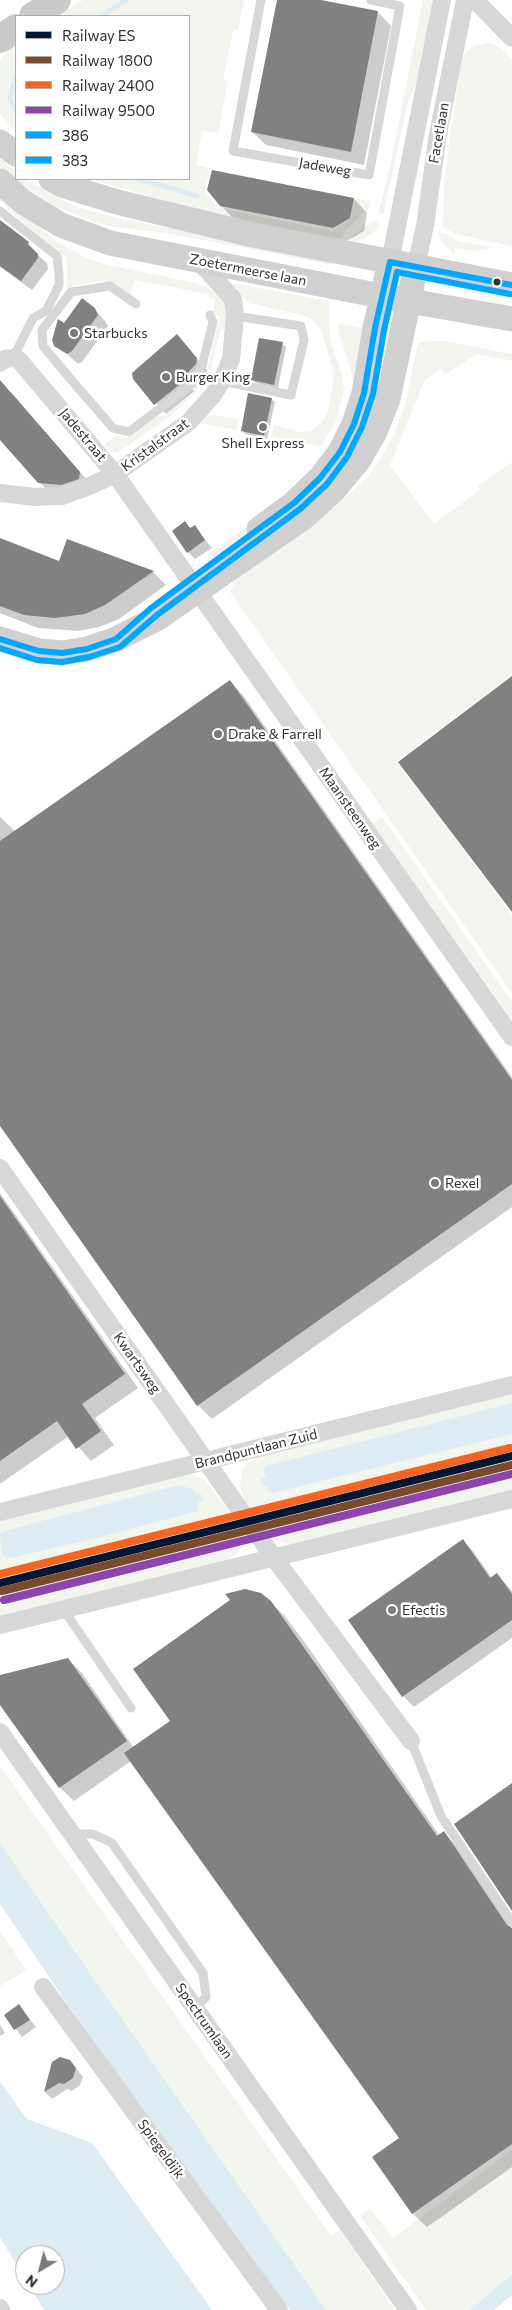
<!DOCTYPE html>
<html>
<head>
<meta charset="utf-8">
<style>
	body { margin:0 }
	#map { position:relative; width:512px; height:2310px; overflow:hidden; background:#fff; font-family:Commissioner,sans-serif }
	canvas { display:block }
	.legend { position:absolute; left:15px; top:15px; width:175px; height:165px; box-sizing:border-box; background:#fff; border:1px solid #adadad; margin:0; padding:6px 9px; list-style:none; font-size:15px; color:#333 }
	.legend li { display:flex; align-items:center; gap:10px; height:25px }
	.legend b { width:25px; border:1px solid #adadad }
	.north { position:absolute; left:15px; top:2245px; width:50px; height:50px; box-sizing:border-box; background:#fff; border:1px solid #adadad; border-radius:50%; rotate:217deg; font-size:14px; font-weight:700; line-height:20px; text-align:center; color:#333 }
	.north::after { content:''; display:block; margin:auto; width:18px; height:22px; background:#7a7a7a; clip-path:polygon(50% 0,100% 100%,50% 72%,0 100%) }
</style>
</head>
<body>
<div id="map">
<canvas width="512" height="2310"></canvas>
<ul class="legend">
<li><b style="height:6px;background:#011633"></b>Railway ES</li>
<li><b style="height:6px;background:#7a4b2a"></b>Railway 1800</li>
<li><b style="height:6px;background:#f26522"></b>Railway 2400</li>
<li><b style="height:6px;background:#8e44ad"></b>Railway 9500</li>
<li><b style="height:6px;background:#00a7ff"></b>386</li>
<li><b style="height:6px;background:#00a7ff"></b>383</li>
</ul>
<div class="north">N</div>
</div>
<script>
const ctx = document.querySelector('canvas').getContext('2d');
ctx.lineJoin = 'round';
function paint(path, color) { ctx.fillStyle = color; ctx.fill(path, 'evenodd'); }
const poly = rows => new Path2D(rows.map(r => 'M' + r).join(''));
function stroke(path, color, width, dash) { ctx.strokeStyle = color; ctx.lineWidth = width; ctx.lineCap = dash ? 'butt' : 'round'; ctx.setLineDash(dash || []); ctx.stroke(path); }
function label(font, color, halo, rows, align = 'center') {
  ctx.font = font + ' Commissioner,sans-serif'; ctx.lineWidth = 5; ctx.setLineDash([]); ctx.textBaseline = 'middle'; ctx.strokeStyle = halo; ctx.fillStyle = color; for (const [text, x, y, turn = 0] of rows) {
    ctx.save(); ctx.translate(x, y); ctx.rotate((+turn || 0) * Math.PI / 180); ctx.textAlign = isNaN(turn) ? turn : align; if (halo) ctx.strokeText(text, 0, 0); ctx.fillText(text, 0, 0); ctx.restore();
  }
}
paint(poly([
	[83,0,244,0,238,30,233,30,223,80,228,81,218,133,202,131,196,165,210,168,205,191,218,208,333,231,351,218,355,198,371,201,368,209,346,229,340,242,200,211,90,179,189,179,189,16,58,16],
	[423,0,432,0,433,5,419,75,407,106,383,215,378,213,390,167],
	[486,43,498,46,512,59,512,246,455,234,443,227,444,189,450,133,461,65,464,56,472,47],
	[16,44,16,132,0,114,0,60,9,49],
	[0,158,16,172,16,179,26,179,59,198,77,207,118,218,333,260,332,265,172,234,113,227,94,222,54,206,35,194,0,167],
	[0,194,56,241,88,259,108,265,196,283,208,288,224,300,226,309,227,330,221,329,211,367,200,385,194,394,169,417,117,453,111,451,104,445,116,435,126,438,134,435,156,417,166,415,199,384,208,367,218,324,219,317,213,312,215,299,209,298,209,294,135,280,130,295,116,284,104,281,73,286,68,289,67,288,67,258,8,210,6,205,0,201],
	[375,220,380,225,374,232,364,239,350,242,354,234],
	[438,232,446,234,457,241,494,248,474,251,455,248,454,254,442,242],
	[231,283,329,301,330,339,342,376,344,392,335,423,321,446,271,436,274,425,300,432,311,431,321,423,327,414,333,385,333,370,321,329,314,321,305,316,249,303,236,291],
	[339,324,366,329,367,336,356,404,345,434,336,450,318,477,292,503,218,556,209,559,208,554,288,498,302,486,324,460,342,432,352,403,354,387,351,370,339,333],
	[430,341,445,341,512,354,512,361,477,354,446,374,440,369,424,381,390,465,434,524,480,490,478,486,512,462,512,675,397,761,512,915,512,993,230,592,236,580,247,572,334,508,368,477,383,455,394,435,405,405,418,343],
	[214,415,239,419,236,430,199,423,207,417],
	[382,817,512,1002,512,1020,373,824],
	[512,1393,512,1492,291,1545,276,1540,244,1500,240,1486,242,1470,247,1464,258,1456],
	[186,1474,194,1475,205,1480,239,1525,244,1534,244,1543,236,1554,224,1562,0,1618,0,1519],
	[0,1766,331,2236,340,2230,395,2310,326,2310,0,1843],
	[0,1931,26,1970,0,1986],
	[512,2150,512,2274,470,2310,426,2310,360,2216,370,2209,393,2238]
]), '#f1f5ed');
paint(poly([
	[512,1403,512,1434,273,1493,269,1492,267,1485,263,1486,261,1479,266,1477,264,1470,266,1466],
	[179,1485,192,1489,197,1495,201,1494,203,1501,198,1502,198,1511,101,1537,10,1558,2,1554,0,1534,4,1531],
	[0,1843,86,1967,326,2310,290,2310,103,2057,0,1904],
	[0,2082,27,2119,92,2143,212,2310,44,2310,29,2285,55,2285,55,2255,25,2255,25,2279,0,2237],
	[512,2274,512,2295,494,2310,470,2310]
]), '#ddebf3');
paint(poly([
	[278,0,314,0,378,12,391,26,364,165,266,145,252,132],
	[354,199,367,213,364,231,347,241,235,220,221,206],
	[0,222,47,263,48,269,32,290,0,267],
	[94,309,105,321,108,326,82,362,78,364,65,352,64,324],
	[176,335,207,370,204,379,192,389,194,391,166,414,134,377,135,370],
	[282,344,286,347,278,388,256,383,252,380],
	[0,388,11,392,87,480,86,486,47,489,39,482,0,438],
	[271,399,275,402,267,439,245,434,242,431],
	[185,523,191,529,194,526,212,548,195,559,188,552],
	[0,539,60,562,68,540,153,572,166,585,119,619,99,627,78,631,38,628,0,613],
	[229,681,243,695,512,1077,512,1207,212,1419,198,1405,0,1124,0,817,16,832],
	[0,1193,138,1388,95,1418,114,1445,91,1461,69,1436,0,1484],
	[462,1540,473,1551,492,1578,497,1574,512,1591,512,1638,414,1707,403,1696,350,1620],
	[270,1602,284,1615,308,1647,440,1836,444,1833,457,1846,512,1929,512,2167,427,2227,413,2214,374,2157,401,2139,131,1761,74,1801,60,1788,0,1703,0,1676,68,1659,82,1673,134,1748,172,1721],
	[19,2006,36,2027,22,2037,5,2015],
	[0,2025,5,2033,0,2036],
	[70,2061,83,2077,80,2085,72,2091,67,2089,52,2099,45,2092,53,2063]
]), '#0003');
stroke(poly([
	[102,16,126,0],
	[16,77,10,98,16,110],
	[139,179,197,196]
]), '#ddebf3', 5);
paint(poly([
	[277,0,321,0,378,11,351,152,251,132],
	[212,170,354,198,350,218,333,228,220,206,207,190],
	[0,220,29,242,28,244,38,254,38,258,21,281,0,266],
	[82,298,95,308,98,315,72,351,67,354,54,346,52,340,58,319,64,323],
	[177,334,197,358,196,364,183,378,185,380,154,405,133,379,132,373],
	[259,338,283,342,274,385,251,380],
	[0,380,80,472,79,479,61,485,38,483,0,440],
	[248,393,272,398,264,436,241,431],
	[185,521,190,528,195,525,205,540,187,553,172,531],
	[0,538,59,561,67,539,154,571,105,605,85,614,55,618,24,615,0,606],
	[512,676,512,912,398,762],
	[230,680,512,1080,512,1184,197,1406,0,1126,0,841],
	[0,1196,125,1374,82,1404,101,1431,76,1449,57,1421,0,1461],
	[463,1539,490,1578,497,1573,512,1594,512,1620,402,1697,348,1620],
	[245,1589,261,1593,271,1601,437,1836,444,1831,507,1925,512,1928,512,2144,412,2214,372,2157,399,2138,124,1753,170,1721,133,1669,230,1600,225,1594],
	[68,1658,127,1741,59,1788,0,1705,0,1675],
	[512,1783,512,1911,454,1824],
	[19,2004,30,2020,14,2030,4,2015],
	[60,2057,70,2060,76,2068,73,2078,64,2084,59,2083,44,2092,52,2062]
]), '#818181');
stroke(poly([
	[261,0,233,151,369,175,400,6,371,0],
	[0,211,57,256,59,275,59,285,46,311,33,318,13,358],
	[136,304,110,286,71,292,42,330,43,346,73,382,113,428,129,432,193,383,202,366,213,322,210,315],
	[222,381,291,395,304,340,301,326,235,316],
	[63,1609,131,1708],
	[411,1741,441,1816,512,1922],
	[71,1834,93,1834,112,1843,203,1973,206,1997,195,2008]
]), '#d7d7d7', 9);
stroke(poly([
	[475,0,512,38],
	[390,262,442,0],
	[416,266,425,226,438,134,465,0],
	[0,363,5,359,13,358,19,360,115,474,512,1037],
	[0,493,35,497,62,496,92,485,115,474,189,422,213,395,222,381,231,359,235,316,233,299,198,260],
	[0,1168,274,1558,411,1741],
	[0,1512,512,1385],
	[0,1625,512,1499],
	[0,1732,408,2310],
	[43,1987,279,2310],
	[0,2308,1,2310]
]), '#d7d7d7', 18);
stroke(poly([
	[0,142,16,154],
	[51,179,62,185,117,202,253,235,512,285],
	[0,181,23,202,61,225,110,243,381,296,512,319],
	[259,529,294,503,320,478,340,452,354,424,364,393,375,328,390,262],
	[0,639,39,651,62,653,87,649,116,639,158,618,303,518,333,491,358,461,374,434,388,399,416,266]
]), '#d0d0d0', 25);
stroke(poly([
	[33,16,57,0],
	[0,39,16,28]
]), '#cacaca', 28);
stroke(poly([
	[0,639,39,651,62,653,87,649,116,639,151,608,294,503,320,478,340,452,354,424,364,393,375,328,390,262,512,285]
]), '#00a7ff', 6);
stroke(poly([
	[0,648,37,660,62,662,89,657,120,647,157,615,300,509,327,484,347,457,362,427,373,394,384,330,397,272,510,294]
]), '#00a7ff', 6);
stroke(poly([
	[0,1583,512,1456]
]), '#011633', 8);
stroke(poly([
	[2,1591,512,1465]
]), '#7a4b2a', 8);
stroke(poly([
	[0,1574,510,1448]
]), '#f26522', 8);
stroke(poly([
	[4,1600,512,1474]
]), '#8e44ad', 8);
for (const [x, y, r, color] of [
	[497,282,4.5,"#333"],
	[74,333,5,"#7a7a7a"],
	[166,377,5,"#7a7a7a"],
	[263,427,5,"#7a7a7a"],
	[218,734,5,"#7a7a7a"],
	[435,1183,5,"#7a7a7a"],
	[392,1610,5,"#7a7a7a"]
]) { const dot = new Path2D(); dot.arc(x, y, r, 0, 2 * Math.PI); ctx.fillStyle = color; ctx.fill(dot); stroke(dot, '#fff', 2); }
label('14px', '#333', '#fff', [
	["Facetlaan",439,133,-80],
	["Jadeweg",325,167,10],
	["Zoetermeerse laan",248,270,11],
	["Jadestraat",83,435,50],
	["Kristalstraat",155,445,-36],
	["Maansteenweg",350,808,55],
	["Kwartsweg",137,1363,55],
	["Brandpuntlaan Zuid",256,1449,-14],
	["Spectrumlaan",204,2021,55],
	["Spiegeldijk",161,2149,54]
]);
label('14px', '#333', '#fff', [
	["Starbucks",84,333],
	["Burger King",176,377],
	["Shell Express",263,443,"center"],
	["Drake & Farrell",228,734],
	["Rexel",445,1183],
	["Efectis",402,1610]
], 'left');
</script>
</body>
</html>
